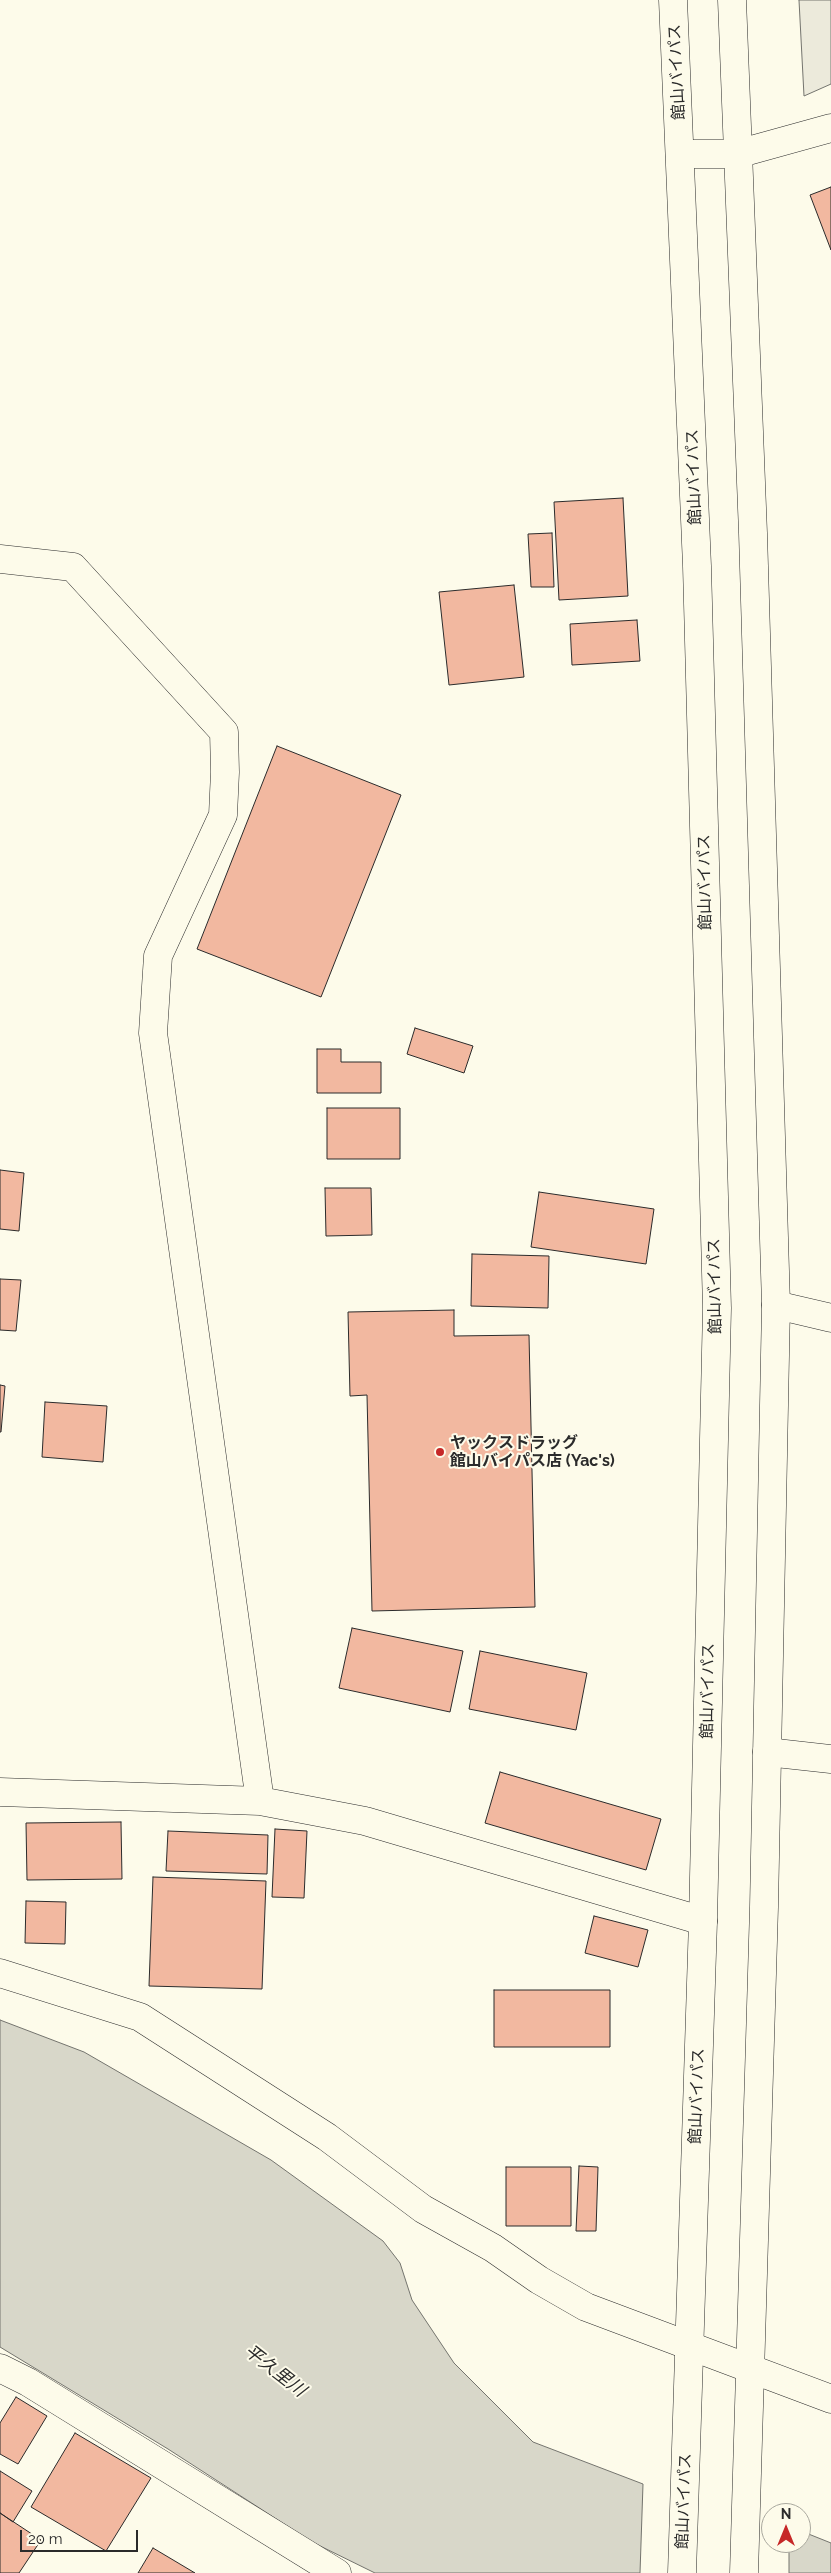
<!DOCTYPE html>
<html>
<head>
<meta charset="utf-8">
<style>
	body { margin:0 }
	#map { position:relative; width:831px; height:2573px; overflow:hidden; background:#fdfbea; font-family:Raleway,sans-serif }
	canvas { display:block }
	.north { position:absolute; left:761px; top:2503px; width:50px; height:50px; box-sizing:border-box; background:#fdfbea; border:1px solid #a9a89e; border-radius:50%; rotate:0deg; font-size:14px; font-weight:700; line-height:20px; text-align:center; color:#2b2b2b }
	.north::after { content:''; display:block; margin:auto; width:18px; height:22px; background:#c62828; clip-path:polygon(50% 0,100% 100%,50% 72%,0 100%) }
	.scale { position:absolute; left:20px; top:2530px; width:118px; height:22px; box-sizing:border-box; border:2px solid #2b2b2b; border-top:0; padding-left:6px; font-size:15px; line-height:18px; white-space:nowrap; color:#2b2b2b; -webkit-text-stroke:4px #fdfbea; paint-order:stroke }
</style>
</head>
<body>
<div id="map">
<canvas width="831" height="2573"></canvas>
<div class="north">N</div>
<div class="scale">20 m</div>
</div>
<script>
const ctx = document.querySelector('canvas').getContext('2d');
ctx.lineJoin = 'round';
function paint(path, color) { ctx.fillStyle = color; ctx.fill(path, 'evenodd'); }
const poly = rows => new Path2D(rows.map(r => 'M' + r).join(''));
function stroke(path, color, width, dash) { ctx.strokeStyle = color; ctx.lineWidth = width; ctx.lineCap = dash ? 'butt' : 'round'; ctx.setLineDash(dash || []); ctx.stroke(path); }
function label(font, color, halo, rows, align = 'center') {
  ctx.font = font + ' Raleway,"Noto Sans JP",sans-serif'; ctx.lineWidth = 4; ctx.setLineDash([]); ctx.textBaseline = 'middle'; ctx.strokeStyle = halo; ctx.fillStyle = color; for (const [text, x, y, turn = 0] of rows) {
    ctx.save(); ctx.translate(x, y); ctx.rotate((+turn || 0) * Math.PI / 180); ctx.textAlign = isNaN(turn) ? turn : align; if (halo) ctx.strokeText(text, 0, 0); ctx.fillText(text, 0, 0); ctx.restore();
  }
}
const parking = poly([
	[799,0,831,0,831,84,804,96,799,0]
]);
paint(parking, '#eceadb');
stroke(parking, '#74746e', 1);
const water = poly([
	[0,2020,84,2052,271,2160,383,2241,400,2263,412,2300,454,2363,533,2442,643,2484,640,2573,375,2573,312,2542,168,2449,0,2347,0,2020],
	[801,2531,831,2543,831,2573,789,2573,789,2543,801,2543,801,2531]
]);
paint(water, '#d8d7c9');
stroke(water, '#74746e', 1);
const building = poly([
	[831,187,831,250,810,195,831,187],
	[623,498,628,596,559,600,554,502,623,498],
	[552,533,554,587,531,587,528,534,552,533],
	[514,585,524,677,449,685,439,592,514,585],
	[637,620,640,661,572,665,570,624,637,620],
	[277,746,401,795,321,997,197,949,277,746],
	[415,1028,473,1046,464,1073,407,1054,415,1028],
	[317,1049,341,1049,341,1062,381,1062,381,1093,317,1093,317,1049],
	[327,1108,400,1108,400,1159,327,1159,327,1108],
	[0,1170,24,1173,19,1231,0,1229,0,1170],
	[325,1188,371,1188,372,1235,326,1236,325,1188],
	[539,1192,654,1209,646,1264,531,1247,539,1192],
	[472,1254,549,1256,548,1308,471,1306,472,1254],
	[0,1279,21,1280,16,1331,0,1330,0,1279],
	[454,1310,454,1336,529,1335,535,1607,372,1611,367,1395,350,1396,348,1312,454,1310],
	[0,1385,5,1386,1,1432,0,1432,0,1385],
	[45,1402,107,1406,103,1462,42,1457,45,1402],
	[352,1628,463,1651,450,1712,339,1688,352,1628],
	[480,1651,587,1673,576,1730,469,1709,480,1651],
	[500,1772,661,1819,646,1870,485,1823,500,1772],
	[121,1822,122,1879,27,1880,26,1823,121,1822],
	[275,1829,307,1831,304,1898,272,1897,275,1829],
	[168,1831,268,1835,267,1874,166,1871,168,1831],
	[153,1877,266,1881,262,1989,149,1986,153,1877],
	[26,1901,66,1902,65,1944,25,1943,26,1901],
	[594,1916,648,1930,638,1967,585,1953,594,1916],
	[494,1990,610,1990,610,2047,494,2047,494,1990],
	[579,2166,598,2167,596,2231,576,2231,579,2166],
	[506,2167,571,2167,571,2226,506,2226,506,2167],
	[16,2397,47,2416,18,2464,0,2454,0,2423,16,2397],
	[75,2433,151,2478,106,2551,31,2507,75,2433],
	[0,2471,32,2491,13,2522,0,2513,0,2471],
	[0,2513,41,2540,19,2573,0,2573,0,2513],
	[153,2548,195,2573,138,2573,153,2548]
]);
paint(building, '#f2b8a0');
stroke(building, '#2b2b2b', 1);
const minor = poly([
	[0,559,73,567,224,732,225,772,223,815,158,956,153,1033,260,1801],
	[776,1305,831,1318],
	[767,1752,831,1759],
	[0,1792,260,1801,365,1821,703,1921],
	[0,1973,140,2017,327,2137,423,2209,493,2248,539,2280,586,2307,831,2399],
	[0,2368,28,2382,337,2573]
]);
const tertiary = poly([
	[680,154,737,154,831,128]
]);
const trunk = poly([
	[673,0,697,566,717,1308,703,1921,682,2573],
	[732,0,753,533,776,1305,764,1907,744,2573]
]);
stroke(minor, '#2b2b2b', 29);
stroke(tertiary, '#2b2b2b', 29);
stroke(trunk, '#2b2b2b', 29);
stroke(minor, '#fdfbea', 28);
stroke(tertiary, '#fdfbea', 28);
stroke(trunk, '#fdfbea', 28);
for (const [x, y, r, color] of [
	[440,1452,5,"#c62828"]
]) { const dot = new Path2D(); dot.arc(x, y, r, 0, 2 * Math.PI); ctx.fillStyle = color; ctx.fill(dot); stroke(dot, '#fdfbea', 2); }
label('16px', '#2b2b2b', '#fdfbea', [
	["館山バイパス",677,72,-93],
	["館山バイパス",694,477,-92],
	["館山バイパス",705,882,-91],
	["館山バイパス",715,1286,-91],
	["館山バイパス",708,1691,-89],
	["館山バイパス",697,2096,-88],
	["館山バイパス",684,2501,-88]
]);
label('bold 16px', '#2b2b2b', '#fdfbea', [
	["ヤックスドラッグ",450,1443],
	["館山バイパス店 (Yac's)",450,1461]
], 'left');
label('italic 18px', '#2b2b2b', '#fdfbea', [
	["平久里川",275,2371,38]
]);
</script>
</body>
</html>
